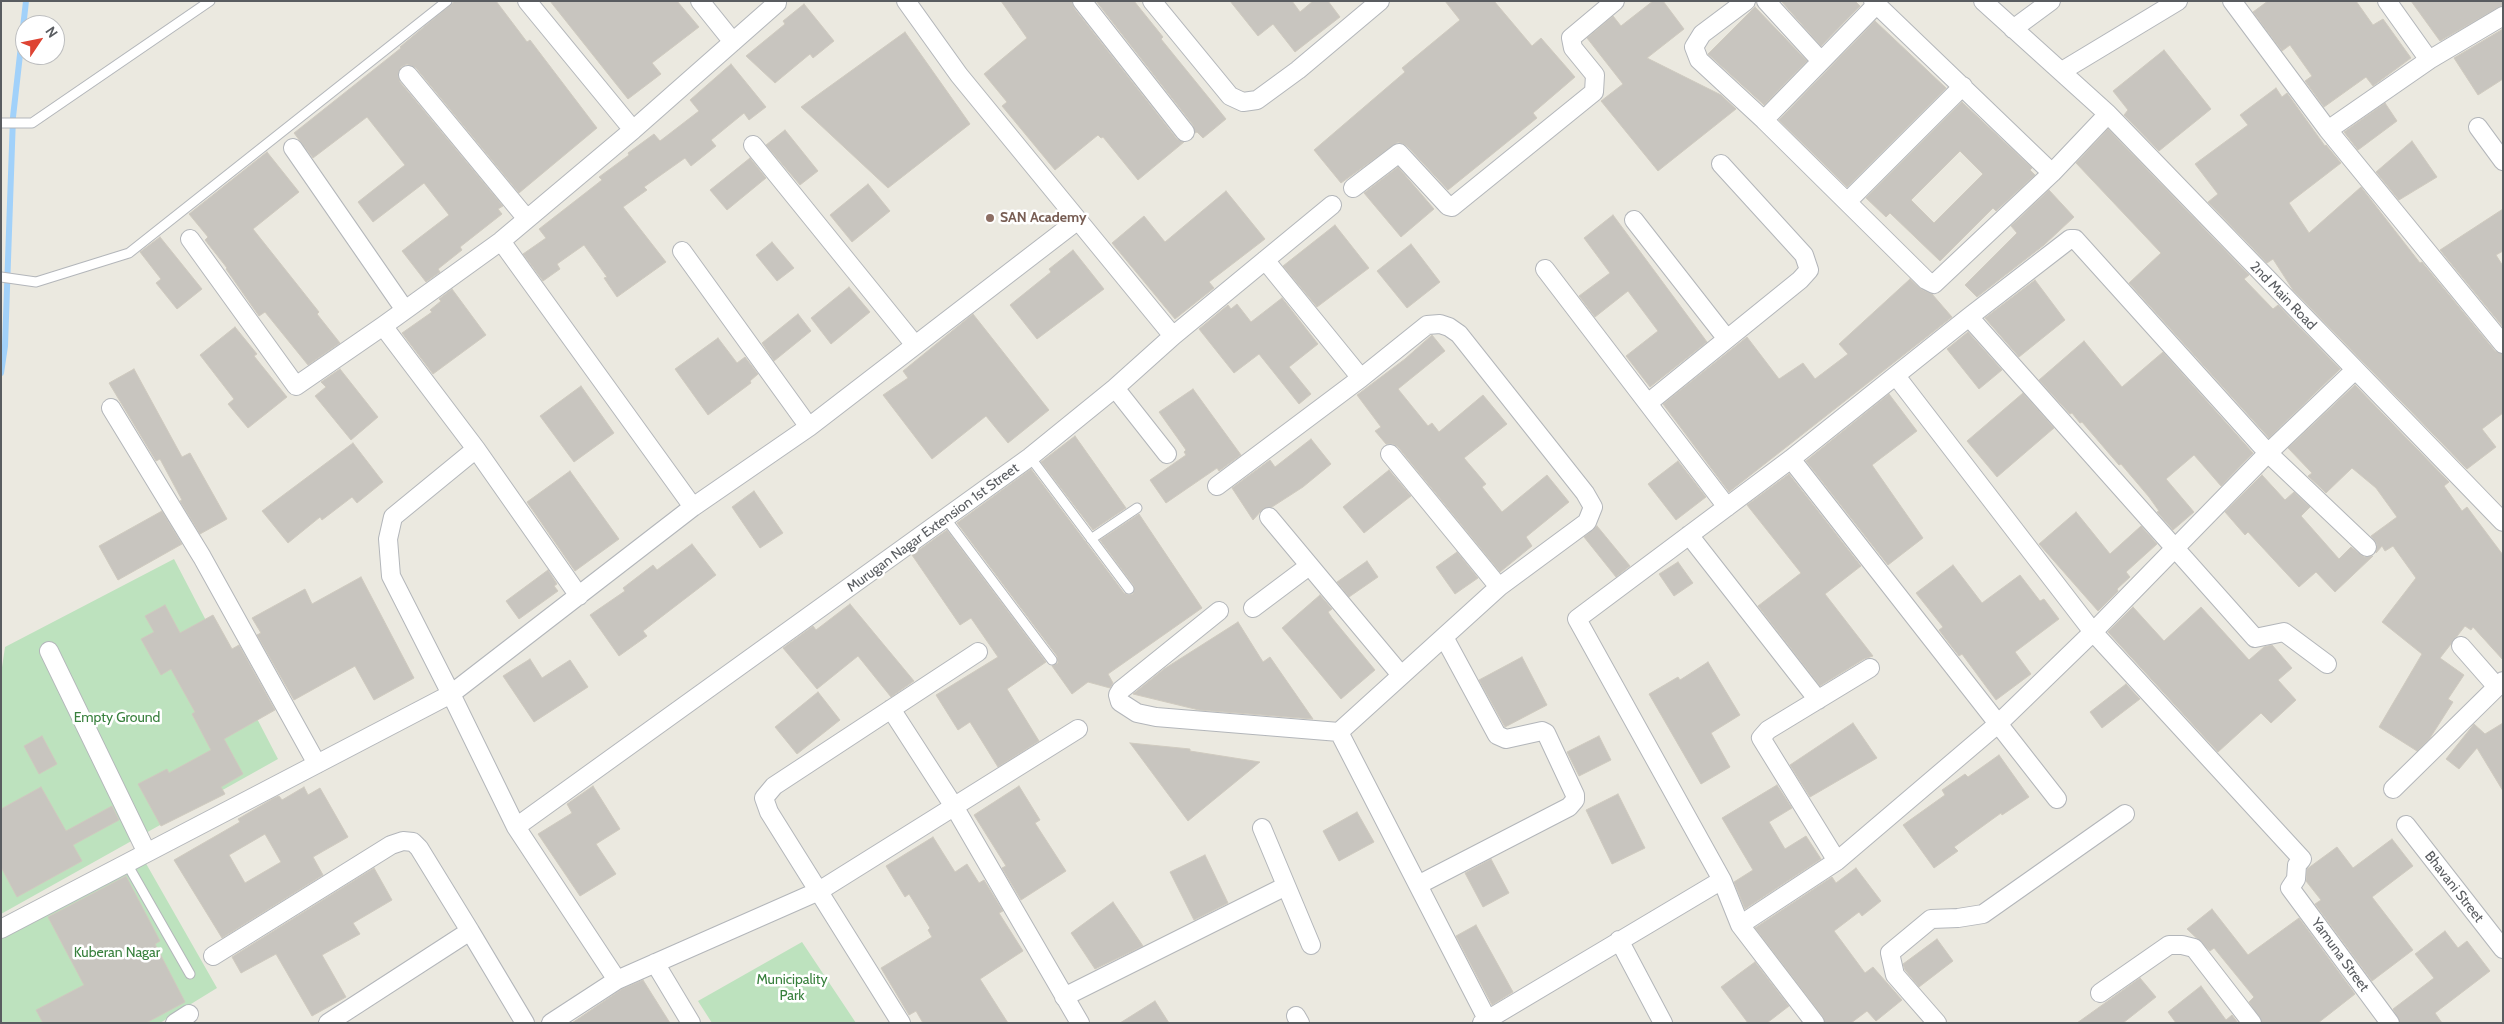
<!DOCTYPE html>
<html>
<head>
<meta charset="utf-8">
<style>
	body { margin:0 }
	#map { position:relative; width:2504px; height:1024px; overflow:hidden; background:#ebe9e0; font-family:Cabin,sans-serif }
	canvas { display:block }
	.frame { position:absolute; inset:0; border:2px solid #595c60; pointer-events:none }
	.north { position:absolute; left:15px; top:15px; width:50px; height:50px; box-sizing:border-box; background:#fff; border:1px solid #bdbebf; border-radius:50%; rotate:56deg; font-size:14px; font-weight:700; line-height:20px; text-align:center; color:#595c60 }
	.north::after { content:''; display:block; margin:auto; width:18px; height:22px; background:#de4433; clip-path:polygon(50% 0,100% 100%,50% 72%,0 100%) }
</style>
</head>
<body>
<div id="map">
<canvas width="2504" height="1024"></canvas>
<div class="frame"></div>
<div class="north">N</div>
</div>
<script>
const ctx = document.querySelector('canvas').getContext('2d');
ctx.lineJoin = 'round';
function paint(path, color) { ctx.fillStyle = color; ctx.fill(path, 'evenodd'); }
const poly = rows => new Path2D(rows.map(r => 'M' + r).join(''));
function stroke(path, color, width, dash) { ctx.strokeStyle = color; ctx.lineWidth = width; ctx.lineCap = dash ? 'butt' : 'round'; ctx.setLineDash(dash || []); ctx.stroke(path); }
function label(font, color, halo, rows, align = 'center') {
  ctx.font = font + ' Cabin,sans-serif'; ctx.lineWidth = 5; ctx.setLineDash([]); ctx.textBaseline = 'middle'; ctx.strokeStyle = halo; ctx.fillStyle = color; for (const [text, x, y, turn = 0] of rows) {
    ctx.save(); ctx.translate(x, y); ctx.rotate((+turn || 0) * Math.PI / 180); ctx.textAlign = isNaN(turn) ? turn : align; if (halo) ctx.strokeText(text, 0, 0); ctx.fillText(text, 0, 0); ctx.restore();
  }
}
paint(poly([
	[174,559,278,759,1,914,1,674,5,647],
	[144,860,217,988,160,1023,1,1023,1,939],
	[802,942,856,1023,712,1023,698,1001]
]), '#bde2be');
stroke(poly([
	[1,373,5,346,13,117,26,1]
]), '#a1d1fa', 6);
const building = poly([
	[455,1,496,1,527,42,530,40,597,128,519,193,416,68,407,64,401,67,398,76,400,82,503,206,498,209,502,214,460,247,462,250,438,269,440,272,426,282,402,251,449,215,424,183,373,222,358,202,405,165,367,117,313,158,294,133,401,48,400,47,455,1],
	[550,1,677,1,699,27,652,63,661,74,628,99,550,1],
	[1001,1,1072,1,1074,8,1177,139,1184,142,1138,180,1103,137,1101,138,1098,135,1055,170,1002,106,1007,102,984,74,1027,38,1001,1],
	[1096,1,1134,1,1163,37,1161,39,1226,119,1203,138,1197,132,1195,133,1193,125,1096,1],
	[1230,1,1292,1,1300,12,1313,1,1328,1,1340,17,1295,52,1273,24,1258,36,1230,1],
	[1445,1,1494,1,1532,46,1541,38,1575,77,1533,113,1537,118,1448,190,1407,146,1398,142,1341,183,1314,150,1405,72,1402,68,1460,20,1445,1],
	[1653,1,1663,1,1684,29,1647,58,1721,95,1736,109,1658,171,1601,101,1623,84,1587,38,1613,16,1621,26,1653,1],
	[1781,1,1855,1,1860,6,1821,46,1781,1],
	[2268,1,2356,1,2373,25,2383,19,2411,58,2373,86,2366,77,2324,107,2305,81,2312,76,2290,45,2282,51,2253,12,2268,1],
	[2411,1,2503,1,2503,5,2440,41,2411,1],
	[804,4,834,41,813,58,810,54,775,83,746,56,785,24,783,21,804,4],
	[1755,7,1807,61,1764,105,1708,54,1755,7],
	[1875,21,1946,88,1847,187,1779,120,1875,21],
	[2503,29,2503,79,2478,95,2454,58,2503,29],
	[905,32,970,124,888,188,801,107,905,32],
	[2164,50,2211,109,2159,151,2124,115,2128,110,2113,91,2164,50],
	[731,64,766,107,749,120,744,113,711,140,716,146,691,166,685,158,644,187,647,190,623,207,666,262,617,297,604,278,607,277,584,245,557,264,560,269,543,281,523,254,546,238,539,229,602,180,599,177,629,155,628,153,654,134,660,141,699,111,690,100,731,64],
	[2276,88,2282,97,2287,93,2325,146,2326,145,2341,163,2289,203,2309,233,2361,187,2420,263,2422,262,2495,351,2503,354,2503,413,2482,429,2496,447,2467,469,2293,290,2273,259,2267,263,2208,202,2218,194,2195,164,2248,125,2240,115,2276,88],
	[1962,102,2032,168,2030,170,2035,175,1996,211,1993,208,1940,261,1890,213,1886,217,1866,198,1962,102],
	[1960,151,1983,174,1934,223,1911,200,1960,151],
	[2385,103,2397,121,2358,150,2344,132,2385,103],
	[2108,129,2249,275,2244,279,2273,309,2278,305,2340,369,2269,438,2129,283,2161,253,2076,163,2108,129],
	[785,130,818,171,800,185,766,145,785,130],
	[2412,141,2437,177,2399,200,2376,172,2412,141],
	[267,152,299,192,253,229,319,312,317,314,340,343,308,365,265,312,259,316,226,269,227,268,205,240,208,237,189,214,267,152],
	[750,158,766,178,727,210,710,190,750,158],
	[1398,167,1434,209,1401,237,1364,193,1398,167],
	[868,184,890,211,852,242,830,215,868,184],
	[2049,190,2074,217,2044,245,1977,297,1965,285,2017,233,2011,226,2049,190],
	[1226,191,1265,239,1209,282,1214,288,1175,319,1112,243,1144,216,1165,242,1226,191],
	[2503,209,2503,251,2496,255,2503,266,2503,327,2440,250,2503,209],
	[1613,215,1707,342,1650,387,1626,356,1658,331,1628,291,1595,317,1579,296,1610,273,1584,238,1613,215],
	[1335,225,1369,268,1317,307,1283,266,1335,225],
	[160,237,202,289,177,309,156,283,161,279,140,252,160,237],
	[772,242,794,268,777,281,756,255,772,242],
	[1411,244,1440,282,1407,308,1377,271,1411,244],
	[1073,250,1104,289,1037,339,1010,305,1051,272,1049,269,1073,250],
	[1910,279,1921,289,1932,294,1952,317,1729,492,1663,404,1747,337,1779,379,1803,363,1815,379,1848,354,1839,344,1910,279],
	[2035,280,2065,320,2019,357,1985,318,2035,280],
	[849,287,870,312,831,344,811,318,849,287],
	[452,289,486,335,433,374,402,333,432,312,430,310,441,301,439,299,452,289],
	[1282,298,1318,344,1289,367,1311,394,1299,404,1259,354,1234,373,1199,329,1228,305,1231,309,1237,304,1251,322,1282,298],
	[798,314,811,331,774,361,762,343,798,314],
	[973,314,1049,410,1008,443,986,416,932,459,883,395,908,378,903,371,973,314],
	[235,327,257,354,254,356,287,397,248,428,228,404,234,399,200,355,235,327],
	[1968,332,2002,370,1979,389,1947,349,1968,332],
	[1432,335,1445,351,1398,389,1428,426,1432,423,1439,432,1483,395,1507,424,1464,458,1486,484,1482,487,1502,512,1547,475,1569,502,1526,537,1532,546,1500,572,1398,447,1393,444,1386,444,1375,431,1381,427,1357,395,1405,359,1432,335],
	[718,338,737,363,745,357,758,374,750,381,751,383,708,415,675,369,718,338],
	[2084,341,2122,387,2163,352,2253,453,2221,486,2194,455,2166,479,2194,512,2173,530,2157,512,2159,511,2149,497,2121,464,2119,465,2082,422,2080,423,2072,413,2070,414,2039,380,2084,341],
	[134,369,182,457,190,453,227,519,200,534,180,501,182,500,160,459,156,461,109,383,134,369],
	[340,369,378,417,351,440,315,396,326,387,321,382,340,369],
	[2355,385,2449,482,2444,486,2462,511,2467,507,2503,555,2503,660,2473,627,2471,630,2465,626,2440,658,2464,675,2448,699,2453,702,2430,738,2417,751,2379,727,2422,654,2382,622,2416,578,2393,546,2385,551,2382,546,2376,553,2377,544,2371,536,2397,517,2376,488,2352,468,2326,493,2308,476,2312,473,2288,448,2355,385],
	[581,386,614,433,574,462,540,416,581,386],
	[1193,389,1241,455,1219,471,1217,468,1166,503,1150,480,1186,455,1184,452,1186,450,1159,412,1193,389],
	[2023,393,2054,428,1997,477,1967,441,2023,393],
	[1889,394,1917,431,1872,465,1923,538,1888,565,1806,461,1889,394],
	[1075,436,1126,508,1093,530,1041,462,1075,436],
	[1311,439,1331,464,1303,487,1272,507,1263,509,1253,520,1232,488,1270,460,1275,467,1311,439],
	[353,443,383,482,357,503,352,497,322,520,320,517,288,543,262,511,353,443],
	[1678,461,1706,497,1676,520,1648,484,1678,461],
	[1031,469,1124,593,1129,595,1133,594,1134,586,1100,540,1139,514,1202,608,1108,674,1113,683,1110,688,1088,682,1072,694,1052,666,1058,663,1057,656,957,523,1031,469],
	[1389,470,1411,496,1364,533,1343,507,1389,470],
	[570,471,619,539,575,571,527,502,570,471],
	[1789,474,1861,566,1825,594,1873,656,1864,659,1820,686,1758,606,1801,573,1747,505,1789,474],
	[2262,475,2285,500,2294,492,2310,507,2301,516,2339,559,2351,547,2364,557,2373,556,2335,592,2316,572,2299,587,2248,532,2245,535,2225,512,2262,475],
	[754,491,783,533,760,548,732,507,754,491],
	[162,511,182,544,118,580,99,546,162,511],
	[2076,512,2110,554,2141,526,2157,544,2126,572,2130,577,2117,589,2118,591,2098,611,2039,544,2076,512],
	[1597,526,1630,566,1616,577,1584,537,1597,526],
	[947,530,1046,662,1007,689,1039,741,998,767,970,722,958,730,936,695,998,657,971,618,960,625,912,555,947,530],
	[692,544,716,575,643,631,647,636,619,656,590,615,625,591,623,588,653,565,657,570,692,544],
	[1457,552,1478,578,1455,594,1436,567,1457,552],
	[1367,561,1378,577,1349,597,1337,582,1367,561],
	[1678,562,1693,583,1674,596,1659,574,1678,562],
	[1953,565,1982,603,2020,575,2040,601,2044,599,2059,619,2015,652,2031,674,1996,700,1962,654,1959,656,1939,630,1943,627,1916,593,1953,565],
	[548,570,557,584,554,586,558,591,519,619,506,601,548,570],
	[361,577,414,678,374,700,355,666,294,700,257,635,261,633,252,618,305,589,312,604,361,577],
	[1320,595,1332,609,1328,612,1332,618,1375,670,1341,699,1282,628,1320,595],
	[850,604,914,681,891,697,858,656,817,689,783,648,813,626,816,630,850,604],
	[165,605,180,633,213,615,232,649,239,645,275,710,224,739,243,774,221,787,225,794,161,826,138,784,167,769,169,773,211,750,192,714,195,712,171,669,161,675,141,639,154,632,145,616,165,605],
	[2133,607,2164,641,2201,607,2249,660,2264,647,2272,645,2292,668,2278,680,2296,700,2271,723,2261,713,2218,752,2108,632,2133,607],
	[1238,622,1263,662,1270,657,1313,719,1199,710,1133,694,1164,669,1238,622],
	[1522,657,1547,705,1505,727,1479,680,1522,657],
	[530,659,542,678,570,660,588,687,534,722,503,676,530,659],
	[1708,662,1740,715,1711,733,1730,767,1701,784,1649,694,1678,677,1680,680,1708,662],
	[2126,684,2140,699,2102,728,2090,712,2126,684],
	[818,692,840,720,797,754,775,727,818,692],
	[1853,723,1877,758,1810,797,1790,765,1853,723],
	[2503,723,2503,791,2477,748,2459,769,2446,759,2474,724,2485,734,2503,723],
	[42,736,57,764,39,774,24,746,42,736],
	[1599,736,1611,760,1579,776,1567,752,1599,736],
	[1130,743,1190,749,1190,751,1260,762,1188,821,1130,743],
	[1999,755,2029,797,2002,815,2001,813,1954,847,1958,851,1934,868,1903,825,1945,795,1942,790,1965,774,1968,777,1999,755],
	[1777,785,1792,808,1769,822,1785,849,1806,836,1821,859,1745,909,1734,882,1753,870,1722,818,1777,785],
	[593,786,620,829,596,844,616,874,580,896,538,834,572,813,567,804,593,786],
	[1019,786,1040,820,1035,823,1066,871,1021,900,1002,868,1006,866,974,815,1019,786],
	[41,787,66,831,112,806,119,820,73,845,82,861,17,897,1,867,1,809,41,787],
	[304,787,308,795,320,788,348,837,313,857,323,875,222,938,174,860,240,822,238,819,274,798,279,796,282,800,304,787],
	[265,834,281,862,245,883,229,855,265,834],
	[1618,794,1645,848,1612,864,1586,810,1618,794],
	[1357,812,1374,842,1339,861,1323,831,1357,812],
	[933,837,955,872,967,864,979,883,984,880,1003,911,999,913,1023,951,980,979,1008,1023,923,1023,916,1011,909,1015,881,968,932,937,928,930,930,928,909,894,905,897,886,866,933,837],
	[2392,839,2413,866,2372,897,2413,950,2372,981,2315,904,2321,900,2306,881,2307,869,2337,847,2353,868,2392,839],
	[1205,855,1228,903,1194,920,1170,872,1205,855],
	[1491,859,1509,893,1483,907,1465,873,1491,859],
	[374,868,392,900,353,923,360,934,322,955,346,997,312,1016,276,954,241,973,232,957,374,868],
	[1856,868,1881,901,1862,916,1859,912,1834,931,1865,973,1873,967,1902,1000,1876,1021,1867,1011,1851,1023,1825,1023,1823,1017,1755,928,1832,877,1836,883,1856,868],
	[126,876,160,941,155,944,185,1002,146,1023,43,1023,36,1010,84,985,48,917,126,876],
	[1113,902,1143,946,1095,969,1071,933,1113,902],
	[2212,909,2248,955,2299,918,2355,994,2318,1023,2262,1023,2249,1002,2254,997,2214,948,2210,951,2187,929,2212,909],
	[1476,925,1513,992,1492,1005,1456,936,1476,925],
	[2445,931,2458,948,2467,941,2490,971,2435,1013,2442,1023,2400,1023,2393,1009,2434,978,2415,954,2445,931],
	[1937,939,1953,961,1919,987,1905,970,1903,964,1937,939],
	[1755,962,1789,1006,1767,1023,1748,1023,1721,987,1755,962],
	[2140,978,2156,997,2123,1023,2077,1023,2140,978],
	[643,980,670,1023,572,1023,622,989,643,980],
	[2201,986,2226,1020,2232,1015,2238,1023,2176,1023,2168,1012,2201,986],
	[1155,1001,1169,1023,1120,1023,1155,1001]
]);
paint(building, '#c8c5bf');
stroke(building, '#cfcabf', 1);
const lane = poly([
	[1,123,32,123,210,1],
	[1,277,36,282,129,253,447,1],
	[1030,457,1129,589],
	[946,519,1052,660],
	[1091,539,1137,508],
	[126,862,190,974]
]);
const street = poly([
	[700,1,733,42],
	[906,1,959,75,1173,336],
	[1082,1,1185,132],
	[1152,1,1230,96,1243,102,1257,100,1298,70,1380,1],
	[1746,1,1702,34,1694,47,1699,60,1764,120,1926,280,1934,284,2052,173,2108,114],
	[1766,1,1821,61],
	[1873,1,2052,173],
	[1983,1,2108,114,2503,522],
	[2232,1,2328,130,2503,344],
	[2387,1,2429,60],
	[2013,29,2051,1],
	[2062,71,2178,1],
	[408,75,527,219],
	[1764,120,1876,5],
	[2478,127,2503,161],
	[633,130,777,3],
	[2328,130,2429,60,2503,16],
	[753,145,915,345],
	[293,148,405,310],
	[1353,188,1399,153,1448,206,1452,207,1594,92,1595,75,1573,48,1571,38,1615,1],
	[1847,202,1963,86],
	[1634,220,1727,339],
	[190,239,296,386,383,326,501,241,633,130,527,1],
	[501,241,693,507],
	[682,251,809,427],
	[1545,269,1727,507],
	[1969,317,2255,638,2284,632,2327,664],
	[383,326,476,449,579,596],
	[1896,376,2093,632,2302,859,2297,865,2296,879,2290,888,2390,1023],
	[1115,388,1167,454],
	[1648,403,1800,280,1809,270,1804,255,1721,164],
	[111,408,202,557,317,764],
	[1390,454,1499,587],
	[1791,459,2057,799],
	[1217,486,1361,378],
	[1269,517,1401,675],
	[1689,535,1818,700],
	[1253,608,1309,566],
	[1219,611,1121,690,1118,695,1120,702,1137,713,1156,717,1339,732,1499,587,1587,522,1593,507,1585,493,1459,334,1449,327,1440,324,1427,325,1361,378,1265,260],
	[2461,646,2497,687],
	[49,651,146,851],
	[891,709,955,808,1080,1023],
	[1339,732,1487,1019],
	[2393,789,2503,681],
	[2406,825,2503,949],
	[516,827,1030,457,1115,388,1173,336,1332,205],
	[1262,828,1311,945],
	[1837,861,1761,738,1768,730,1870,668],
	[1418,885,1569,807,1575,800,1575,795,1546,733,1542,731,1506,739,1497,735,1444,637],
	[1740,925,1837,861,1999,723,2093,632,2268,453,2355,370],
	[1,929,451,694,391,576,388,539,393,517,476,449],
	[1619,940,1663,1023],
	[213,956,391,845,403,841,413,842,419,848,470,931],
	[655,963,691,1023],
	[617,980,516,827,451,694,693,507,809,427,1078,220],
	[2100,993,2169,945,2182,945,2194,948,2252,1023],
	[1064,997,1286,886],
	[1296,1016,1300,1023],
	[175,1023,189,1014],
	[328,1023,470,931,525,1023],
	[551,1023,617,980,819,891,1078,729],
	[901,1023,769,812,764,798,774,786,978,652],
	[1482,1023,1722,880],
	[1815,1023,1740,925,1722,880,1577,619,1791,459,1969,317,2070,239,2075,239,2268,453,2367,547],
	[1937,1023,1895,975,1890,953,1931,919,1958,918,1983,914,2125,814]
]);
stroke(lane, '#b3b6ba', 11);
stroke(street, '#b3b6ba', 20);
stroke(lane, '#fff', 9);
stroke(street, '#fff', 18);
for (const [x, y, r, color] of [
	[990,218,5,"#8d6e63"]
]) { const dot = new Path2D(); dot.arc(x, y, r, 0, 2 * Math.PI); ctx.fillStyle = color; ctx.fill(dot); stroke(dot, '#fff', 2); }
label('bold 14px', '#785e54', '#fff', [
	["SAN Academy",1000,218]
], 'left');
label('14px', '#595c60', '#fff', [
	["2nd Main Road",2283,296,46],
	["Murugan Nagar Extension 1st Street",933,528,-36],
	["Bhavani Street",2454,887,52],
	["Yamuna Street",2340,955,54]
]);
label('14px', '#38803d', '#fff', [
	["Empty Ground",117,718],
	["Kuberan Nagar",117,953],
	["Municipality",792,980],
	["Park",792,996]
]);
</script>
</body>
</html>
